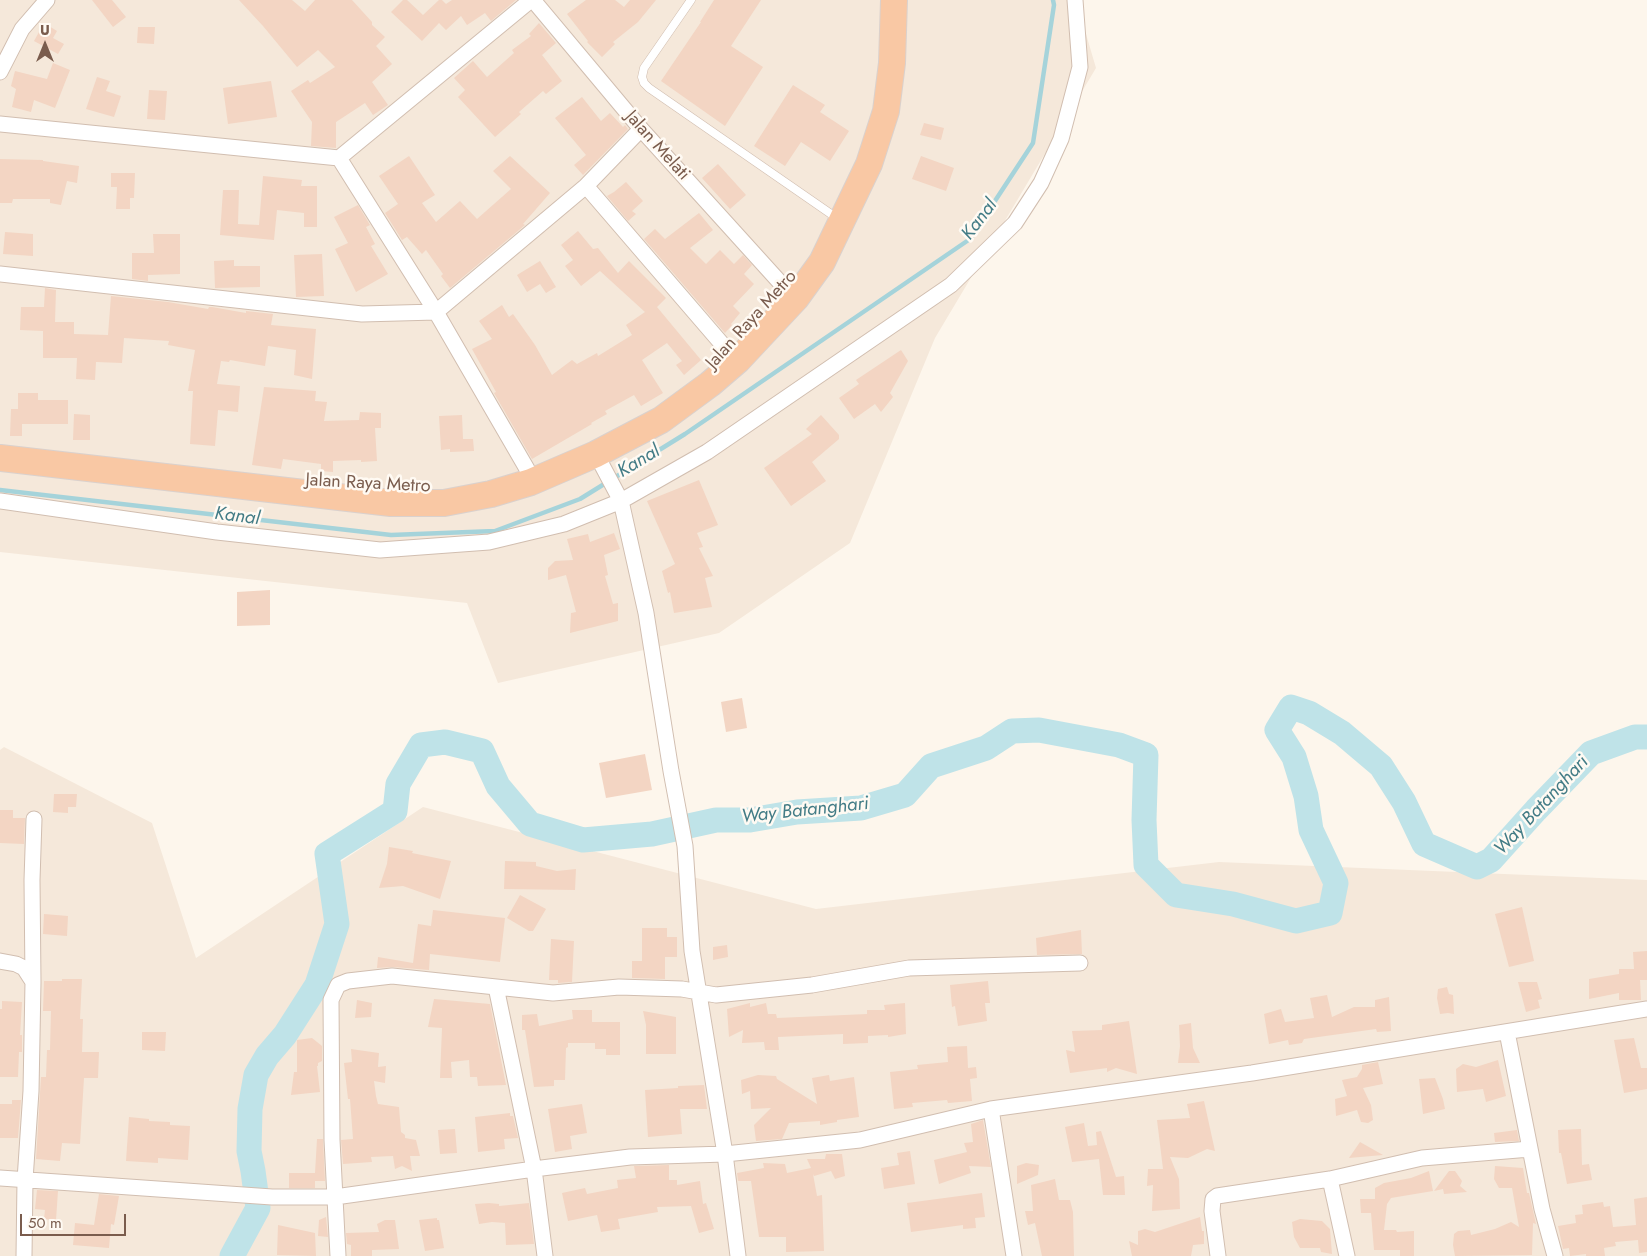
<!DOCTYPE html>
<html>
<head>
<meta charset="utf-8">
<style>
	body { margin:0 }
	#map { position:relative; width:1647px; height:1256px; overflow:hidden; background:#fdf6ec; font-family:Jost,sans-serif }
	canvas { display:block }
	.north { position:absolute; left:20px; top:20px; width:50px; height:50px; -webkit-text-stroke:4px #fffaf3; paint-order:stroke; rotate:0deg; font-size:14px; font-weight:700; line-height:20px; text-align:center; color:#7a5c4d }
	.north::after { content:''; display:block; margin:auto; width:18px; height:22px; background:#7a5c4d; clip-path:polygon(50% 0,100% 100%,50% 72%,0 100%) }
	.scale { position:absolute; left:20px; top:1214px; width:106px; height:22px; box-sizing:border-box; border:2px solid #7a5c4d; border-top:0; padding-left:6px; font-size:15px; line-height:18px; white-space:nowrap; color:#7a5c4d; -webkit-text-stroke:4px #fffaf3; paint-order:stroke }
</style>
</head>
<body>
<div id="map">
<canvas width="1647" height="1256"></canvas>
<div class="north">U</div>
<div class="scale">50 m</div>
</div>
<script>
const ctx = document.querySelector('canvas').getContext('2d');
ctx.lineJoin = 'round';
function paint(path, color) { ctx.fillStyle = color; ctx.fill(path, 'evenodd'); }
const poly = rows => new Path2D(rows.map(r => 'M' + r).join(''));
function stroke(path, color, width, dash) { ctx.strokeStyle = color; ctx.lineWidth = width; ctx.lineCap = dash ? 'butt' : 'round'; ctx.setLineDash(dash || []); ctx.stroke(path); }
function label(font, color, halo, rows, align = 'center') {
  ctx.font = font + ' Jost,sans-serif'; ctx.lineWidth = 5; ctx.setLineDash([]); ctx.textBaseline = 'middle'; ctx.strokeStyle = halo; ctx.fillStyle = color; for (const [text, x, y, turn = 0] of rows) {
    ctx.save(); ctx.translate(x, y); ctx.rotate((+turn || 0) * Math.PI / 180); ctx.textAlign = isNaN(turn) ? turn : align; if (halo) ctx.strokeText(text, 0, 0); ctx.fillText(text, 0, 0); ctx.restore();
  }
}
paint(poly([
	[0,0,1076,0,1096,68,935,338,850,543,719,633,498,683,467,603,0,552],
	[4,747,152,823,196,958,423,807,816,909,1219,862,1647,880,1647,1256,0,1256,0,750]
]), '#f5e8da');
stroke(poly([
	[0,490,391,535,495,531,580,499,685,434,970,239,1033,143,1054,5,1053,0]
]), '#a5d3da', 4.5);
stroke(poly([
	[232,1256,258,1208,253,1171,249,1151,250,1109,256,1075,267,1056,285,1035,317,985,337,924,327,854,395,811,398,784,421,745,445,742,482,751,498,786,530,824,583,840,652,834,716,820,750,820,797,812,861,808,905,795,931,766,986,748,1012,731,1039,730,1119,745,1146,755,1144,820,1146,865,1176,895,1233,904,1296,921,1330,913,1336,883,1311,830,1306,796,1294,757,1277,730,1291,707,1309,713,1342,733,1381,766,1404,802,1424,844,1477,867,1491,860,1536,810,1591,753,1635,737,1647,737]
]), '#bfe3e8', 25);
paint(poly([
	[92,0,112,0,126,17,113,27],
	[239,0,292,0,305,11,315,0,352,0,372,22,372,25,385,37,376,46,392,64,372,82,388,105,373,115,365,103,336,122,336,148,311,146,312,122,291,91,308,80,310,83,335,67,318,50,297,67,263,26],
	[403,0,407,0,423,15,439,0,442,0,446,4,452,0,516,0,491,21,485,13,467,25,461,16,446,30,439,23,422,41,391,12],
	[586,0,615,0,624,7,630,0,656,0,638,22,613,42,615,44,602,57,587,42,588,41,567,14],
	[714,0,761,0,731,46,763,67,725,126,661,81,701,22,700,22],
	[44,23,57,31,53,38,64,44,58,54,34,41],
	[539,23,556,43,542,55,562,81,546,94,543,91,519,112,521,114,495,137,458,97,465,90,454,78,473,61,487,77,514,53,512,50,531,36,529,34],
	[138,27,155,27,154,44,137,43],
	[53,63,70,70,55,108,34,100,31,112,12,107,16,89,11,86,15,71,47,79],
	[97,77,110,81,106,91,121,96,114,117,86,109],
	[271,81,277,117,228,124,223,88],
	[793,85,825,105,820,112,849,131,830,161,801,142,785,166,754,146],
	[149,90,167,91,165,120,147,119],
	[582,97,601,121,610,113,623,127,625,125,628,129,583,175,574,165,586,155,555,118],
	[924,123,944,128,941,140,920,135],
	[409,156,435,195,422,203,436,222,460,201,477,219,511,189,493,171,510,156,550,193,523,224,525,225,450,288,441,276,443,274,426,250,422,254,407,237,402,240,385,213,398,204,379,176],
	[921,156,954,168,946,191,912,179],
	[0,159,43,160,43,161,79,166,77,183,67,181,61,205,50,203,50,199,13,199,12,203,0,203],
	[718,164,746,195,730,209,702,178],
	[111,173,135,173,134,198,130,198,130,209,116,209,117,187,111,187],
	[263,176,302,180,301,186,317,186,317,227,304,227,304,213,277,210,274,240,220,235,223,190,239,190,238,224,259,225],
	[626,182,643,201,632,211,636,214,628,221,607,196,614,192],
	[358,205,370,225,366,227,375,244,371,246,388,274,356,292,335,249,348,243,334,217],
	[699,213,713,230,690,248,706,264,720,250,734,264,743,255,752,265,744,274,754,284,733,306,740,313,731,324,732,325,725,333,644,239,655,229,665,239],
	[578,231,593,249,598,248,618,273,629,261,666,298,657,307,701,360,684,375,676,365,682,361,667,343,642,360,663,393,641,406,634,395,605,411,607,414,591,423,592,424,532,459,494,393,496,392,472,349,492,339,479,321,502,305,509,317,513,314,535,345,552,375,572,360,577,364,597,353,598,356,632,335,626,325,645,312,600,271,581,286,565,266,573,260,561,245],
	[5,232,33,234,33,256,3,254],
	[153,234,180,234,180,274,148,275,148,281,132,279,132,253,154,253],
	[322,254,324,296,296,297,294,255],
	[234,260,234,266,260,266,260,287,215,288,214,261],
	[540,261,556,287,546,293,540,284,527,292,517,275],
	[45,288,56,290,55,322,74,322,74,334,108,335,111,296,168,302,208,309,209,307,212,307,246,313,246,311,273,314,271,325,316,329,312,379,294,375,296,350,268,346,265,366,230,360,229,362,221,361,217,384,240,386,238,412,218,410,215,446,190,444,193,391,188,391,195,350,168,345,169,341,124,338,122,363,96,362,95,380,76,379,77,358,43,358,43,331,20,330,21,307,44,307],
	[901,350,908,361,890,393,893,397,881,412,875,404,854,419,839,398,859,384,856,380],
	[264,387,316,391,315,401,327,402,324,421,359,420,360,412,381,413,381,428,375,428,377,461,361,462,361,460,333,461,333,472,321,471,321,464,283,459,281,469,252,465],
	[18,393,38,393,38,400,68,400,68,424,22,424,22,436,10,436,11,409,18,409],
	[74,414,90,415,90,440,73,440],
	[462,415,463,439,473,439,474,451,450,452,450,449,441,450,439,416],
	[821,415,839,435,839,439,812,462,826,481,791,506,764,468,812,434,806,429],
	[699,480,718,525,697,533,703,547,699,548,713,576,705,578,712,607,674,613,670,592,668,593,662,571,675,564,647,501],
	[614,533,620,549,604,555,608,575,605,576,613,604,618,603,618,621,570,633,571,613,576,612,566,575,548,580,548,568,555,561,573,560,567,539,588,534,590,542],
	[270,590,270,625,237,626,237,592],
	[742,698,747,728,726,732,721,702],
	[645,754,652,790,606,798,599,763],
	[54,794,77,794,76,807,68,807,68,813,53,812],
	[0,810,13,810,13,818,25,818,24,844,0,843],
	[389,847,413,851,412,853,451,861,440,899,403,886,379,888,387,864],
	[505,861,536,862,536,866,557,871,576,869,575,890,504,889],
	[520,895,546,909,533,931,529,931,507,918],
	[1522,907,1534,961,1509,967,1495,914],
	[433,910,505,918,500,962,430,954,429,970,393,967,377,968,378,957,413,963,418,924,431,926],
	[44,914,68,916,67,936,43,934],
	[642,928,667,928,667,937,677,937,677,957,665,957,665,979,632,978,632,961,642,961],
	[1081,930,1082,954,1037,955,1036,938],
	[551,939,574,941,572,982,558,983,558,980,549,980],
	[727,945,728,957,713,960,713,947],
	[1647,951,1647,980,1640,980,1641,1000,1619,1000,1619,993,1589,999,1589,979,1619,974,1619,969,1634,969,1633,952],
	[62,979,82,979,80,1019,83,1019,82,1052,99,1052,98,1078,84,1078,80,1144,62,1143,60,1161,36,1159,41,1077,46,1077,47,1050,50,1050,51,1011,43,1011,44,981,62,981],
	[988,981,990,1003,985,1003,987,1021,958,1026,955,1006,952,1007,950,985],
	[1518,982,1537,982,1542,999,1538,1000,1540,1008,1526,1012],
	[1447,987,1449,994,1453,995,1454,1014,1448,1013,1440,1014,1437,998,1438,989],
	[1327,995,1332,1017,1354,1007,1375,1007,1375,1000,1389,997,1391,1031,1377,1032,1376,1029,1304,1039,1302,1043,1289,1045,1288,1040,1269,1044,1264,1014,1281,1009,1285,1022,1314,1018,1310,998],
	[434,999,490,1004,506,1085,478,1086,477,1077,470,1077,469,1060,451,1062,452,1078,440,1078,442,1028,428,1027],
	[357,1000,372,1003,371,1017,355,1018],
	[2,1001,22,1002,20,1035,22,1035,22,1052,19,1052,18,1077,0,1077,0,1009,2,1009],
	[750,1003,750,1007,766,1003,768,1014,776,1014,777,1018,867,1014,867,1010,885,1010,884,1005,905,1003,906,1034,888,1037,888,1035,868,1036,868,1043,843,1044,843,1034,778,1037,779,1050,765,1050,764,1042,742,1043,743,1030,729,1037,727,1009],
	[572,1010,592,1010,592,1022,620,1022,620,1055,606,1055,606,1049,595,1049,595,1043,568,1043,568,1047,566,1048,565,1080,554,1080,554,1086,534,1087,525,1030,522,1030,522,1015,537,1014,539,1026,573,1019],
	[643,1011,676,1017,676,1054,646,1054,646,1025],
	[1129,1021,1137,1074,1116,1068,1107,1072,1107,1068,1070,1073,1066,1050,1075,1052,1072,1031,1102,1030,1102,1025],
	[1191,1023,1193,1048,1200,1063,1178,1063,1180,1046,1179,1025],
	[142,1032,166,1032,165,1051,142,1050],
	[312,1038,322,1046,322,1061,318,1063,318,1066,317,1066,320,1092,291,1095,294,1072,297,1072,297,1040],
	[1634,1038,1641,1068,1647,1068,1647,1089,1624,1093,1614,1040],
	[967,1046,968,1068,976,1067,977,1078,970,1079,972,1101,948,1103,947,1100,912,1103,913,1107,894,1109,890,1072,918,1069,917,1065,948,1062,947,1047],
	[351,1049,379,1053,378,1067,386,1066,385,1083,374,1081,376,1096,378,1104,399,1107,401,1132,405,1135,405,1138,416,1140,420,1156,410,1156,412,1171,402,1166,395,1169,393,1156,371,1157,372,1162,343,1164,341,1140,353,1139,350,1099,348,1099,344,1063,352,1062],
	[1498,1060,1506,1096,1486,1102,1483,1089,1457,1092,1456,1069,1463,1064,1476,1067],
	[1378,1062,1383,1084,1363,1088,1371,1105,1373,1120,1368,1123,1361,1122,1357,1110,1336,1116,1335,1099,1347,1096,1342,1080,1357,1077,1362,1069,1362,1065],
	[758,1075,776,1076,777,1079,817,1104,812,1078,829,1075,830,1081,854,1077,859,1117,837,1120,837,1122,820,1125,820,1121,789,1123,782,1139,756,1141,754,1125,771,1108,751,1109,750,1091,742,1094,741,1080],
	[1435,1078,1443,1099,1445,1109,1423,1114,1419,1079],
	[704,1085,707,1109,680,1109,682,1134,648,1137,645,1090,678,1088,678,1086],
	[12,1100,21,1100,18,1138,0,1138,0,1104,12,1104],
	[1204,1101,1215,1151,1207,1149,1188,1158,1170,1157,1179,1179,1180,1209,1152,1211,1153,1185,1147,1186,1148,1169,1163,1169,1157,1120,1190,1118,1187,1104],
	[582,1104,587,1133,570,1136,572,1149,555,1152,548,1109],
	[510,1113,510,1116,513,1116,518,1138,504,1139,505,1149,478,1152,475,1117],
	[129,1117,149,1119,149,1121,170,1122,170,1125,190,1126,188,1160,158,1158,158,1163,126,1161],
	[983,1120,991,1167,969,1166,971,1173,939,1184,934,1160,967,1152,964,1143,973,1142,971,1124],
	[1084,1123,1088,1146,1097,1145,1096,1132,1101,1131,1116,1177,1124,1176,1125,1195,1103,1195,1099,1159,1072,1162,1065,1127],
	[455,1129,457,1153,440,1154,438,1130],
	[1581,1129,1582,1165,1589,1164,1592,1180,1567,1184,1561,1153,1559,1153,1558,1130],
	[1517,1130,1519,1141,1495,1142,1494,1133],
	[317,1139,323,1139,325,1181,315,1181,315,1188,289,1188,289,1173,315,1173],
	[1360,1142,1383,1155,1349,1158],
	[910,1151,915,1184,884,1189,881,1168,899,1165,897,1153],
	[826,1154,842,1154,845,1176,835,1179,831,1171,814,1176,813,1174,817,1196,822,1195,824,1251,786,1252,786,1237,759,1237,751,1181,738,1181,737,1173,764,1168,763,1163,785,1164,787,1173,811,1168,807,1159,825,1159],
	[1026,1163,1039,1165,1038,1175,1017,1184,1017,1166],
	[669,1165,669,1180,677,1180,677,1185,700,1181,703,1204,706,1203,714,1229,699,1233,691,1206,657,1207,658,1212,618,1219,620,1229,601,1232,597,1215,568,1221,562,1193,585,1188,587,1194,618,1188,617,1180,636,1178,634,1166],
	[1495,1166,1523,1168,1527,1193,1529,1193,1536,1224,1533,1223,1532,1255,1455,1256,1453,1245,1454,1234,1458,1231,1470,1230,1471,1235,1495,1229,1511,1222,1519,1227,1512,1188,1499,1188,1494,1179],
	[1429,1171,1433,1191,1391,1198,1387,1204,1384,1230,1396,1230,1397,1232,1414,1231,1414,1256,1400,1256,1400,1250,1374,1250,1371,1213,1361,1213,1360,1199,1375,1199,1375,1188,1384,1183,1411,1178],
	[1449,1171,1455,1171,1462,1181,1460,1186,1467,1192,1444,1194,1443,1189,1434,1191],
	[1055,1179,1059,1200,1070,1200,1073,1212,1074,1256,1042,1256,1035,1223,1028,1225,1025,1211,1033,1211,1031,1185],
	[37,1190,58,1191,56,1220,44,1219,45,1210,35,1209],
	[982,1193,985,1217,975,1218,976,1228,963,1229,963,1225,911,1232,907,1203],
	[99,1194,119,1196,114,1225,111,1224,109,1248,73,1245,75,1223,94,1225],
	[1647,1197,1647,1252,1639,1253,1638,1240,1615,1242,1616,1246,1604,1248,1605,1256,1586,1256,1586,1254,1570,1256,1569,1248,1563,1249,1558,1226,1576,1223,1575,1215,1583,1214,1582,1205,1603,1202,1604,1207,1610,1206,1613,1227,1636,1225,1634,1199],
	[489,1203,499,1204,499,1206,529,1203,534,1244,506,1245,505,1223,492,1222,479,1224,475,1204],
	[326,1217,328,1237,318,1236,319,1220],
	[1200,1217,1202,1231,1204,1231,1204,1244,1193,1245,1191,1256,1132,1256,1129,1241,1138,1245,1138,1231,1145,1229,1155,1232],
	[437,1218,437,1220,439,1220,444,1248,425,1251,419,1220],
	[1300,1219,1322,1221,1330,1229,1332,1254,1321,1252,1320,1248,1300,1248,1294,1237,1292,1222],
	[385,1220,395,1220,399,1249,372,1250,372,1256,351,1256,351,1245,347,1244,346,1233,379,1232,377,1224],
	[278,1225,315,1233,316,1256,277,1255]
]), '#f3d5c3');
const service = poly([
	[691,0,644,68,642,77,644,83,649,88,831,214]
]);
const minor = poly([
	[533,0,641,129,785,288],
	[0,72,22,29,47,0],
	[0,124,339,158,531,0],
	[339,158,436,312,527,469],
	[586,186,728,351],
	[0,274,362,314,436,312,586,186,641,129],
	[596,454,621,501,646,613,671,771,685,846,692,951,725,1154,738,1256],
	[0,501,217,532,380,550,489,542,564,524,621,501,707,452,951,285,1015,223,1041,183,1061,139,1080,67,1075,0],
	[0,961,16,964,24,968,33,982,31,1091,25,1180,24,1256],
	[33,982,32,880,34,819],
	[496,987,534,1169,545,1256],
	[1507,1032,1542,1209,1555,1256],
	[991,1109,1014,1256],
	[0,1178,272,1197,335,1197,534,1169,630,1157,725,1154,860,1140,991,1109,1252,1073,1647,1009],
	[1330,1179,1347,1256],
	[338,1256,332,1140,331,1000,338,985,348,981,392,976,553,993,619,987,682,989,716,995,812,985,909,968,1080,963],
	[1218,1256,1212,1211,1213,1199,1217,1196,1330,1179,1422,1158,1530,1149]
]);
const trunk = poly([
	[0,458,391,503,444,503,491,494,531,482,596,454,661,420,710,384,738,360,796,298,822,262,869,164,886,111,892,63,894,0]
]);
stroke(service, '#d1beb0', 9);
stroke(minor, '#d1beb0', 17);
stroke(trunk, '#dad1cd', 28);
stroke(service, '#fff', 8);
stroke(minor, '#fff', 15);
stroke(trunk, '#f9c8a4', 26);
label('18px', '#7a5c4d', '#fffaf3', [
	["Jalan Melati",657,146,48],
	["Jalan Raya Metro",752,320,-48],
	["Jalan Raya Metro",368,484,3]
]);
label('italic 19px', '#437c86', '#fffaf3', [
	["Kanal",980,220,-53],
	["Kanal",639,462,-31],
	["Kanal",237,517,7],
	["Way Batanghari",1542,806,-47],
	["Way Batanghari",805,811,-6]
]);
</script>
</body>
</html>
